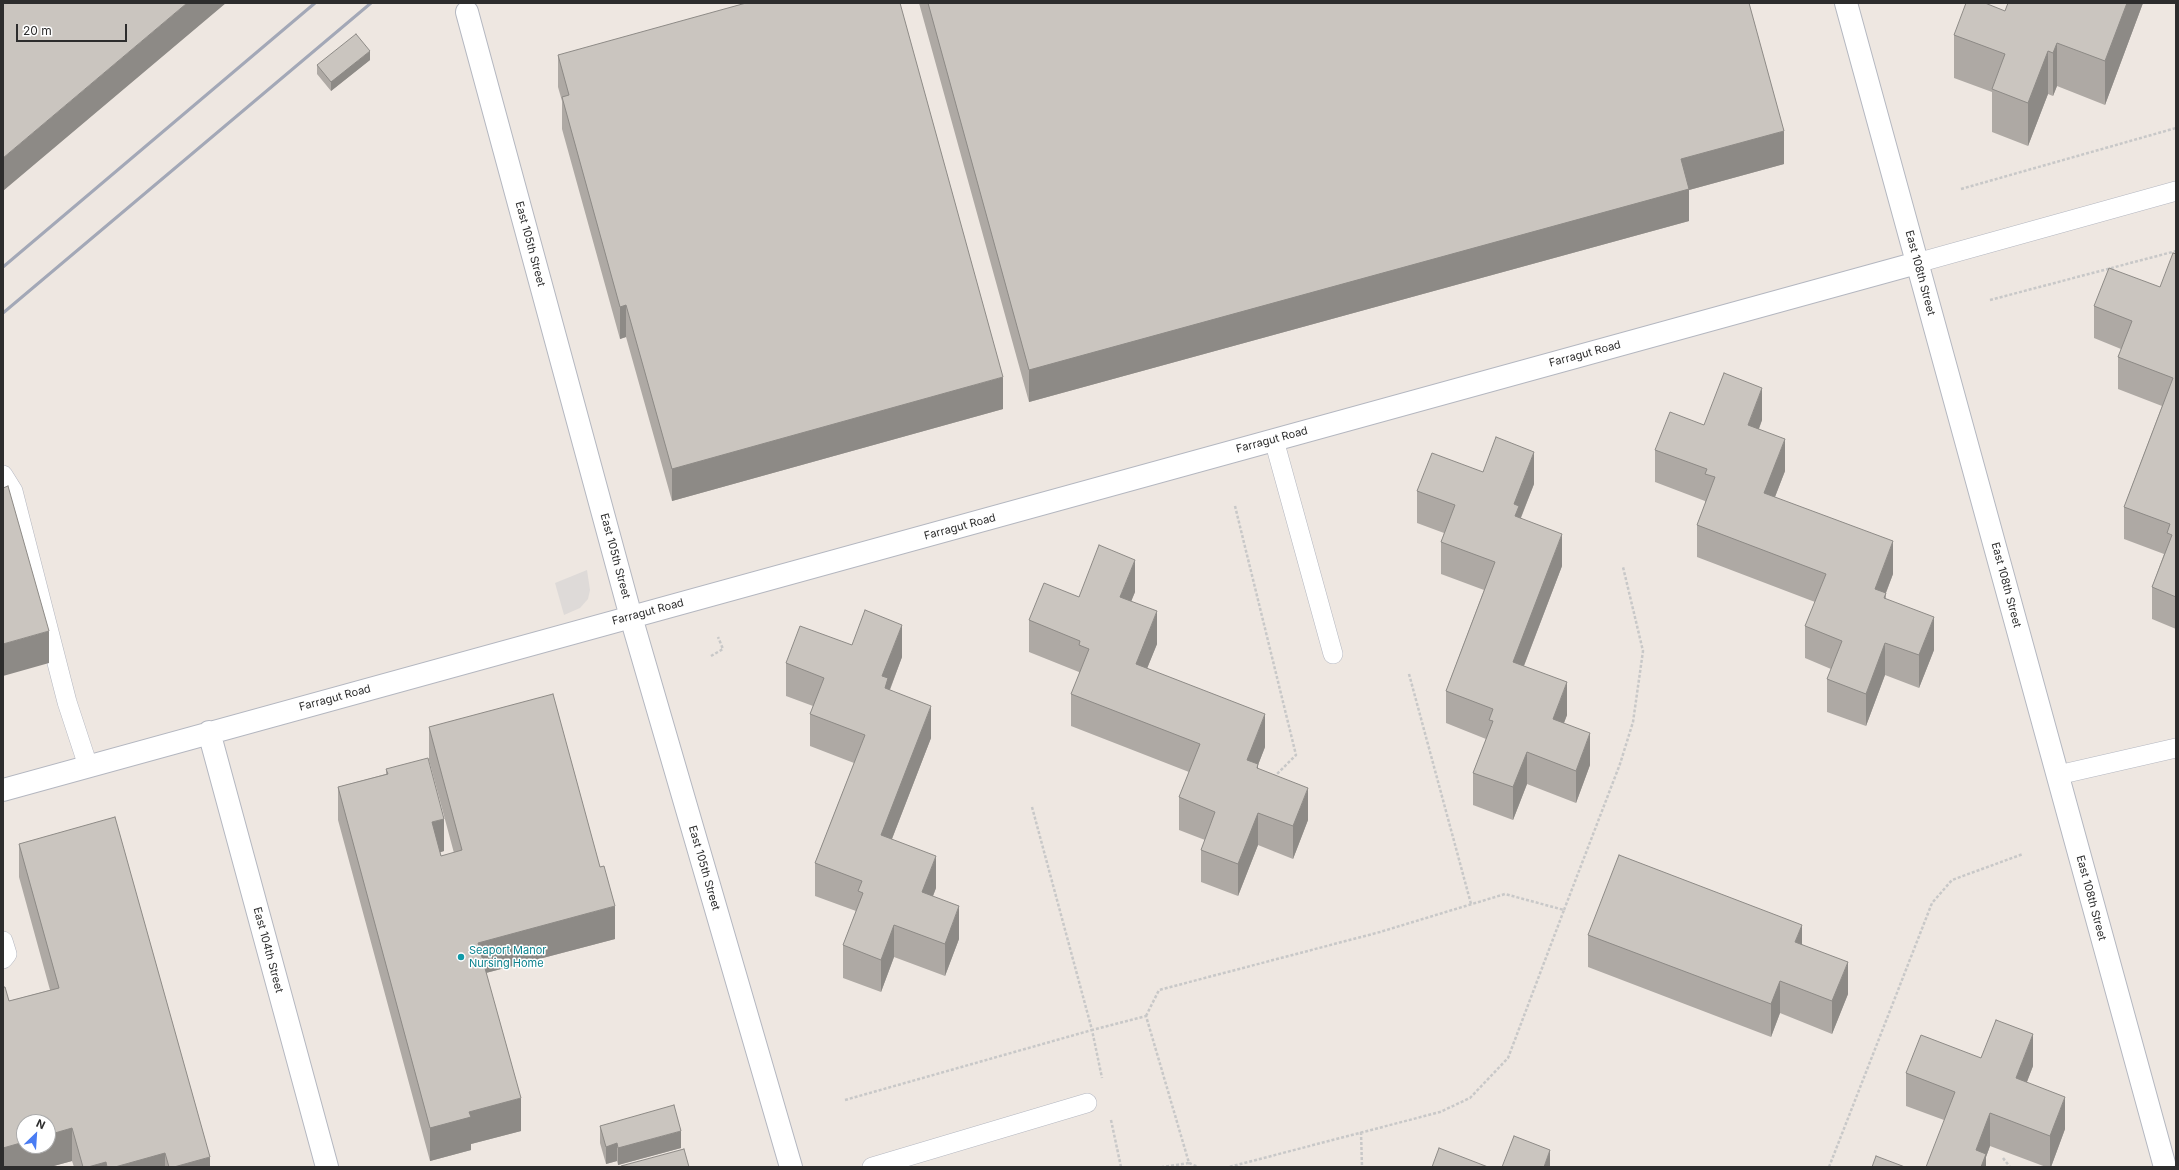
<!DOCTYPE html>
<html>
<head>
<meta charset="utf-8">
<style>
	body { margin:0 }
	#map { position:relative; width:2179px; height:1170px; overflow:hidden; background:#eee7e1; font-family:Inter,sans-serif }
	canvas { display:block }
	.frame { position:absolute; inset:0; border:4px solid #2d2d2d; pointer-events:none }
	.north { position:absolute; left:16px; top:1114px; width:40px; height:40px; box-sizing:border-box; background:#fff; border:1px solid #ababab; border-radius:50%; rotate:25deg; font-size:11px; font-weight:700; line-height:16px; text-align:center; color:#2d2d2d }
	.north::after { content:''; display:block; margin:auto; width:14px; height:18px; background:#497cf3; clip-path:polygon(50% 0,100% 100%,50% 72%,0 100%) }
	.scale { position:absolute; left:16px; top:24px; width:111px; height:18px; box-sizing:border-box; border:2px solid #2d2d2d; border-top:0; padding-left:5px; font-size:12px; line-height:14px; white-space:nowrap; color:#2d2d2d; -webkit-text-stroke:3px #fff; paint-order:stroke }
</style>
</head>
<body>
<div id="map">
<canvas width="2179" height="1170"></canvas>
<div class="frame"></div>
<div class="north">N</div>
<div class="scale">20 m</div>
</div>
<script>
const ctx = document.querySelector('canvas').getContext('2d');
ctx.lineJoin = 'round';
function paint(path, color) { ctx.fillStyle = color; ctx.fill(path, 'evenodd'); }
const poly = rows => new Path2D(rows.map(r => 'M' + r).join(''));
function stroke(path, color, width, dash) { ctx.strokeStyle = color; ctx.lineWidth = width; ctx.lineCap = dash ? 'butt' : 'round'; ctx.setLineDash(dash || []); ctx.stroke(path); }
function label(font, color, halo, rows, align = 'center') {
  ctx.font = font + ' Inter,sans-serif'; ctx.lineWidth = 3; ctx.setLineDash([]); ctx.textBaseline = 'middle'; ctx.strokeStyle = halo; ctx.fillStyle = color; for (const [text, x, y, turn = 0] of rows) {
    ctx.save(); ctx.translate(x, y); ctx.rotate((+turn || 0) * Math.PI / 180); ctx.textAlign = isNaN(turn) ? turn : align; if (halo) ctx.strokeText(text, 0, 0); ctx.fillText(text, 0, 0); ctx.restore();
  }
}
paint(poly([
	[587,570,590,590,588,599,580,608,564,615,555,583]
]), '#dedad8');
const lane = poly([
	[1917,263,2176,191],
	[1274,440,1333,654],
	[3,475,13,491,67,702,88,766],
	[2058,775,2176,748],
	[3,941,7,954,3,959],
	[872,1167,1087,1103]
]);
const street = poly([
	[1846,3,2165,1167],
	[467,12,631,617,791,1167],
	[209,732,327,1167],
	[3,790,1917,263]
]);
stroke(lane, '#b4b7c0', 20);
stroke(street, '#b4b7c0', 24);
stroke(poly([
	[1961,189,2176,128],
	[1990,300,2176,251],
	[1235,506,1296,755,1274,777],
	[711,656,723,649,718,637],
	[1409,674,1471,904],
	[1032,807,1092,1030,1146,1016,1189,1163,1162,1167],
	[1564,910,1620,764,1633,722,1643,651,1623,567],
	[1146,1016,1159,990,1380,932,1505,894,1564,910,1508,1058,1470,1098,1440,1112,1229,1167],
	[845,1100,1092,1030,1102,1078],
	[1111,1120,1121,1167],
	[1361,1132,1362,1167],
	[2003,1158,2010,1167],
	[1189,1163,1198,1167],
	[1829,1167,1932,903,1952,880,2023,854]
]), '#c8c8c8', 2.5, [3, 2]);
stroke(lane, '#fff', 19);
stroke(street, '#fff', 22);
stroke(poly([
	[3,267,315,3],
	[3,313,371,3]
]), '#a3a8b7', 3);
paint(poly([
	[919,3,1749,3,1784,164,1689,190,1689,221,1029,402],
	[2143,3,2105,105,2057,86,2053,96,2048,94,2028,146,1992,132,1992,92,1954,78,1954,35,2005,11],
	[558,55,1003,409,672,501,626,337,620,339,562,129,562,101,558,87],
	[370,60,331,91,317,74,317,65],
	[2176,254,2176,629,2152,619,2152,587,2164,554,2124,539,2124,507,2162,406,2118,389,2118,357,2121,349,2094,338,2094,306,2160,287],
	[1762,420,1759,429,1785,471,1775,497,1893,574,1886,593,1886,599,1934,650,1919,688,1885,675,1866,726,1827,712,1827,679,1831,669,1805,658,1805,626,1815,602,1697,557,1697,525,1705,504,1705,501,1655,482,1655,450,1704,425],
	[1483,472,1534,484,1521,518,1562,566,1524,666,1567,715,1564,723,1590,765,1576,803,1527,784,1513,820,1473,805,1473,773,1486,739,1446,723,1446,691,1484,590,1441,574,1441,542,1444,533,1417,523,1417,491],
	[1135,592,1131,601,1157,644,1147,668,1265,747,1258,765,1258,769,1308,820,1293,859,1258,845,1238,896,1201,882,1201,850,1205,840,1179,830,1179,797,1189,772,1071,726,1071,694,1079,675,1079,672,1029,652,1029,620,1079,597],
	[852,645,902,657,890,690,931,738,892,839,936,888,933,896,959,939,945,976,894,957,881,992,843,978,843,945,856,911,815,896,815,863,854,763,810,746,810,714,813,706,786,696,786,663],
	[429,727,615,939,486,973,521,1131,471,1144,471,1150,430,1161,338,820,338,787,386,774,386,769,444,851,440,852,441,856,454,853,429,760],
	[19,844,210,1167,74,1167,72,1161,50,1167,3,1167,9,1001,50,990,19,877],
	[1588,935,1802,944,1848,994,1832,1034,1780,1013,1771,1037,1588,967],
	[1981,1058,2033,1066,2027,1082,2065,1129,2051,1167,2046,1167,1990,1146,1986,1157,1986,1167,1944,1120,1906,1106,1906,1073],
	[600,1126,681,1148,618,1165,617,1161,606,1164,600,1143]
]), '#aea9a4');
paint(poly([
	[187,3,226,3,3,191,3,158],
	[2127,3,2143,3,2105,105,2105,61],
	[2057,43,2057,86,2053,96,2053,53],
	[370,51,370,60,331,91,331,82],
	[2048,51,2048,94,2028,146,2028,103],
	[1784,131,1784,164,1689,190,1689,221,1029,402,1029,370,1681,159],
	[626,305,626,337,620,339,620,307],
	[1003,377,1003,409,672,501,672,469],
	[1762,388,1762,420,1748,457,1748,425],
	[1785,439,1785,471,1764,525,1764,493],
	[1534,452,1534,484,1515,532,1514,504],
	[1562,534,1562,566,1513,694,1513,662],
	[1893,541,1893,574,1875,621,1875,589],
	[1135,560,1135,592,1120,629,1120,597],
	[1157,611,1157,644,1136,696,1136,664],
	[1934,617,1934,650,1919,688,1919,655],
	[902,625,902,657,888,694,888,711,882,676],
	[49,631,49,663,3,676,3,644],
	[1885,643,1885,675,1866,726,1866,694],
	[1567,682,1567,715,1553,751,1553,719],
	[931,706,931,738,881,867,881,835],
	[1265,714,1265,747,1258,765,1258,797,1247,760],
	[1590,733,1590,765,1576,803,1576,771],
	[1527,752,1527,784,1513,820,1513,787],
	[1308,788,1308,820,1293,859,1293,826],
	[1258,813,1258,845,1238,896,1238,864],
	[444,819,444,851,432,855,432,822],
	[936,856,936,888,922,924,922,892],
	[615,906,615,939,478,975,478,943],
	[959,906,959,939,945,976,945,944],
	[894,925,894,957,881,992,881,960],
	[1802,925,1802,957,1795,942],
	[1848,962,1848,994,1832,1034,1832,1001],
	[1780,981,1780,1013,1771,1037,1771,1004],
	[2033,1034,2033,1066,2016,1110,2016,1078],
	[2065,1097,2065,1129,2051,1167,2050,1167,2050,1136],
	[521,1098,521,1131,471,1144,471,1150,430,1161,430,1128,469,1112],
	[1990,1113,1990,1146,1986,1157,1986,1167,1976,1167,1976,1150],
	[72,1128,72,1161,50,1167,3,1167,3,1148,24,1142,24,1146,48,1146,48,1135],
	[681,1131,681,1148,618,1165,618,1148],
	[617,1143,617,1161,606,1164,606,1147],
	[1550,1150,1550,1167,1544,1167],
	[165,1153,165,1167,115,1167],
	[210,1157,210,1167,174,1167],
	[106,1162,106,1167,88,1167]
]), '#8d8a86');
const building = poly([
	[3,3,187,3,3,158,3,3],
	[746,3,900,3,1003,377,672,469,626,305,620,307,562,97,569,95,558,55,746,3],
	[928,3,1749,3,1784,131,1681,159,1689,189,1029,370,928,3],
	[1966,3,1985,3,2005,11,2008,3,2127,3,2105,61,2057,43,2053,53,2048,51,2028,103,1992,89,2005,54,1954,35,1966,3],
	[356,34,370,51,331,82,317,65,356,34],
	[2173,253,2176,254,2176,597,2152,587,2172,535,2167,533,2170,524,2124,507,2173,378,2118,357,2132,321,2094,306,2109,268,2160,287,2173,253],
	[1724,373,1762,388,1748,425,1785,439,1764,493,1893,541,1875,589,1886,593,1884,598,1934,617,1919,655,1885,643,1866,694,1827,679,1842,641,1805,626,1826,574,1697,525,1715,477,1705,474,1707,469,1655,450,1670,412,1704,425,1724,373],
	[1496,437,1534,452,1514,504,1519,506,1515,516,1562,534,1513,662,1567,682,1553,719,1590,733,1576,771,1527,752,1513,787,1473,773,1493,721,1489,720,1493,709,1446,691,1495,562,1441,542,1455,505,1417,491,1432,453,1483,472,1496,437],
	[8,486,49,631,3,644,3,488,8,486],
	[1099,545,1135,560,1120,597,1157,611,1136,664,1265,714,1247,760,1258,764,1257,768,1308,788,1293,826,1258,813,1238,864,1201,850,1215,812,1179,797,1200,744,1071,694,1089,649,1079,645,1080,641,1029,620,1044,583,1079,597,1099,545],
	[865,610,902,625,882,676,888,678,885,688,931,706,881,835,936,856,922,892,959,906,945,944,894,925,881,960,843,945,863,893,858,891,862,881,815,863,865,735,810,714,824,678,786,663,800,626,852,645,865,610],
	[553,694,600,867,604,866,615,906,478,943,521,1098,469,1112,471,1117,430,1128,338,787,388,774,386,769,428,758,444,819,432,822,441,856,462,850,429,727,553,694],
	[115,817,210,1157,174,1167,169,1167,165,1153,115,1167,107,1167,106,1162,88,1167,83,1167,72,1128,48,1135,48,1122,24,1122,24,1142,3,1148,3,987,5,987,9,1001,59,988,19,844,115,817],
	[1619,855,1802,925,1795,942,1848,962,1832,1001,1780,981,1771,1004,1588,935,1619,855],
	[1996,1020,2033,1034,2016,1078,2065,1097,2050,1136,1990,1113,1976,1150,1986,1154,1981,1167,1926,1167,1955,1092,1906,1073,1921,1035,1981,1058,1996,1020],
	[674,1105,681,1131,618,1148,617,1143,606,1147,600,1126,674,1105],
	[1514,1136,1550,1150,1544,1167,1502,1167,1514,1136],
	[1439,1148,1488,1167,1432,1167,1439,1148],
	[684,1149,689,1167,621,1167,621,1166,684,1149],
	[1876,1156,1905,1167,1872,1167,1876,1156]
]);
paint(building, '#cac5bf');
stroke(building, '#8d8a86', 1);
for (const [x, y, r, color] of [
	[461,957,4,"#0f9aa8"]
]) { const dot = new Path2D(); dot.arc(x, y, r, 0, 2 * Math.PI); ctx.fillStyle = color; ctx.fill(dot); stroke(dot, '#fff', 1.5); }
label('11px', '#2d2d2d', '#fff', [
	["East 105th Street",530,244,75],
	["East 108th Street",1920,273,75],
	["Farragut Road",1585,354,-15],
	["Farragut Road",1272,440,-15],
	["Farragut Road",960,527,-15],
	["East 105th Street",615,556,75],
	["East 108th Street",2006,585,75],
	["Farragut Road",648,612,-15],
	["Farragut Road",335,698,-15],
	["East 105th Street",704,868,74],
	["East 108th Street",2091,898,75],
	["East 104th Street",268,950,75]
]);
label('11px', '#0d838f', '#fff', [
	["Seaport Manor",469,951],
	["Nursing Home",469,964]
], 'left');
</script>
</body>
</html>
